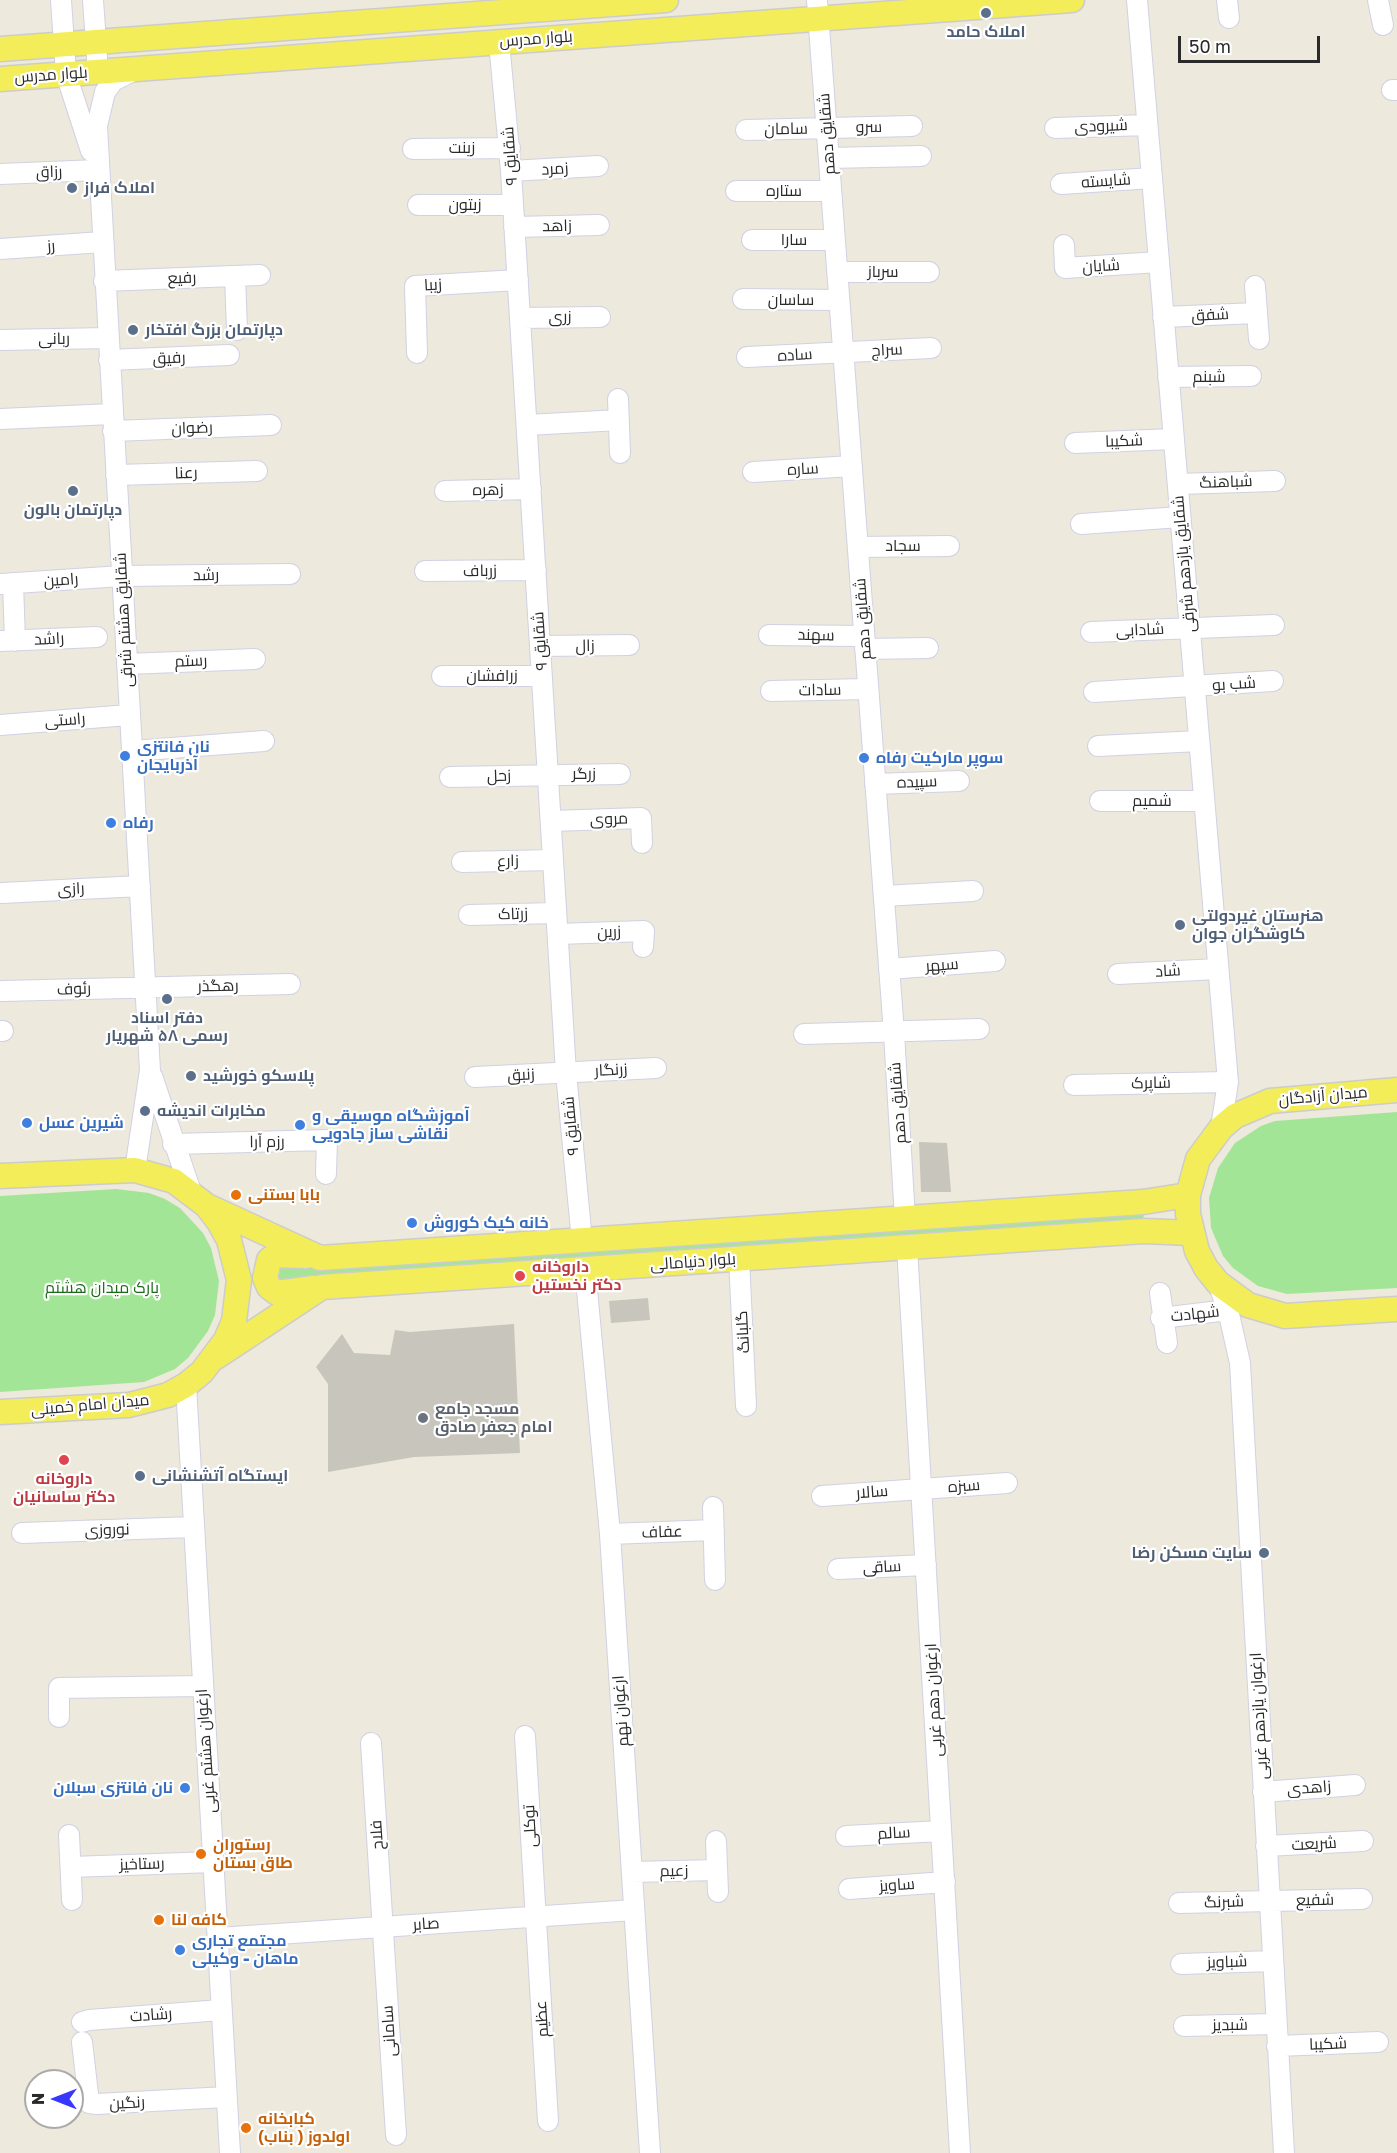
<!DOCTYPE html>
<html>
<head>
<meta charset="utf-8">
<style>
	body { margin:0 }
	#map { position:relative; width:1397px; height:2153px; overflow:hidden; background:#ede9dc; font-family:"Golos Text",sans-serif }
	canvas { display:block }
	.north { position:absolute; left:24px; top:2069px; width:60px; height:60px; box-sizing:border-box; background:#fff; border:2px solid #aaa; border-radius:50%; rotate:270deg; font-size:16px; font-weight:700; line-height:24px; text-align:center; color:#2a2a2a }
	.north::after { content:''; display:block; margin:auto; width:21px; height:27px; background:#3737fe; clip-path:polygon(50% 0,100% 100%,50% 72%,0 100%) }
	.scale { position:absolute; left:1178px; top:36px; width:142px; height:27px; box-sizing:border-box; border:3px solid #2a2a2a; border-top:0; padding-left:8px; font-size:18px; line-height:21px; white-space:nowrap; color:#2a2a2a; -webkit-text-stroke:4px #fff; paint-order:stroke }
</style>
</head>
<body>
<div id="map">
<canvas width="1397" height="2153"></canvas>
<div class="north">N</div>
<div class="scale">50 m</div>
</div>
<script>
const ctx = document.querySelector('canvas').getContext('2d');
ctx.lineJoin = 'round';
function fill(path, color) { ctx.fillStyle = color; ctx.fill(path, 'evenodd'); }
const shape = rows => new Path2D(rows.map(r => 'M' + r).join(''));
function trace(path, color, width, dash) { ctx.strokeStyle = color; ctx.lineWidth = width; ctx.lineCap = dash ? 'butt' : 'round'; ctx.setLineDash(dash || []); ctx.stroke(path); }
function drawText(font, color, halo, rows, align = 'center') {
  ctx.font = font + ' "Golos Text",Cairo,sans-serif'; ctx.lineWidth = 4.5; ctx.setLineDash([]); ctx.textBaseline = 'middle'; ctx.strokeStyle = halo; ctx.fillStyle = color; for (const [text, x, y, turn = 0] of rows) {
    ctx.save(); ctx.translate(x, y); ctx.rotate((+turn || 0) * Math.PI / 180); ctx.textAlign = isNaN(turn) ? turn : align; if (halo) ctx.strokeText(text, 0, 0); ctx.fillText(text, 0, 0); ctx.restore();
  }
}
const green = shape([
	[1397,1112,1397,1288,1287,1294,1258,1286,1233,1268,1223,1256,1211,1228,1209,1198,1218,1168,1235,1143,1261,1126,1275,1121],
	[116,1189,149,1193,165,1199,180,1208,203,1233,211,1248,219,1281,215,1315,208,1331,188,1358,175,1369,144,1382,0,1392,0,1196],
	[1143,1212,1144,1221,286,1284,277,1280,277,1267,285,1263,321,1268]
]);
const building = shape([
	[919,1142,947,1143,951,1192,921,1192],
	[648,1298,650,1320,611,1323,609,1301],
	[514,1324,520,1453,414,1457,328,1472,328,1384,316,1367,342,1334,354,1353,390,1355,395,1330,410,1332]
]);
const minor = shape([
	[61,0,66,74,91,151],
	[93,0,98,72],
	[817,0,894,1033,905,1219],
	[1137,0,1228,1082,1221,1128],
	[1227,0,1229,18],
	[1378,0,1383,25],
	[499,42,511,171,566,1073,582,1241],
	[1392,90,1397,90],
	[1055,128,1147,125],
	[746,130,912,126],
	[413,149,510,148],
	[829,158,921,156],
	[511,171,598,166],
	[0,174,98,170],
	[1061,184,1152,178],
	[736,191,831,191],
	[418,205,513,205],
	[514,227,599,225],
	[752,240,835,240],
	[1064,245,1065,268,1159,262],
	[0,249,102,242],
	[837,272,929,272],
	[235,276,237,330],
	[104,281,260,275],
	[1255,286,1259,339],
	[743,299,839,300],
	[1163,317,1257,313],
	[520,318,600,317],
	[0,340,108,338],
	[417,353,415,286,518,280],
	[747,357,931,348],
	[109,360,229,355],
	[1168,377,1251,376],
	[618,399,620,453],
	[0,419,112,414],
	[527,425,619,420],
	[113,431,271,425],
	[1075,443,1174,439],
	[753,472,852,466],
	[116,475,257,471],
	[1178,484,1275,481],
	[445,491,531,489],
	[1081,524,1180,517],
	[858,547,949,546],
	[425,571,536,570],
	[13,583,15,641],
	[0,584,122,576,290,574],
	[1091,632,1274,625],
	[769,635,864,636],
	[0,641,97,637],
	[541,646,629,645],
	[865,649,928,648],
	[127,664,255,659],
	[442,676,542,676],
	[771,691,868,689],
	[1094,692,1273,681],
	[0,725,129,715],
	[1098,746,1199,741],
	[132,751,264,741],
	[450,777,620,774],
	[875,784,959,781],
	[1100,801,1204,801],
	[551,821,641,818,642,843],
	[462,862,553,860],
	[2,893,140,886],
	[884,896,973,891],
	[469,915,556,913],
	[558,934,644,931,643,947],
	[889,969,995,961],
	[1118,974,1218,969],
	[2,991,290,984],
	[0,1031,3,1031],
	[804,1034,979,1029],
	[152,1076,191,1192],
	[475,1077,656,1068],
	[1074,1085,1228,1082],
	[173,1144,327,1140,326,1174],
	[135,1170,150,1070,97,126,105,92,113,81,135,70],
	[907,1247,960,2153],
	[739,1258,746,1406],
	[585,1269,610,1534,650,2153],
	[1218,1283,1228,1310,1240,1363,1284,2153],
	[1160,1293,1167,1343],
	[1161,1318,1228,1310],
	[186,1385,230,2153],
	[822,1496,1007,1483],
	[713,1507,715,1580],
	[22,1533,193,1527],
	[610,1534,714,1530],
	[838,1569,926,1565],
	[59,1717,59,1688,202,1686],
	[525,1736,548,2121],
	[371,1743,396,2135],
	[1263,1792,1355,1785],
	[69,1835,72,1900],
	[846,1836,941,1831],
	[716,1841,718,1892],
	[1266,1846,1363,1841],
	[71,1867,213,1862],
	[632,1872,717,1870],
	[849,1889,945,1882],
	[1179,1903,1362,1899],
	[218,1938,634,1910],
	[1181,1964,1272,1961],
	[82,2022,89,2020,221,2010],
	[1184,2026,1276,2024],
	[82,2042,89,2103,97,2104,226,2097],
	[1277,2046,1378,2042]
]);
const major = shape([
	[0,49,666,0],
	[0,79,1072,0],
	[1397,1090,1270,1101,1235,1116,1221,1128,1198,1159,1188,1195,1188,1214,1197,1251,1206,1268,1218,1283,1248,1305,1285,1316,1397,1309],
	[0,1176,135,1170,174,1181,207,1206,219,1222,229,1240,239,1280,234,1321,226,1340,202,1372,186,1385,168,1395,129,1405,0,1412],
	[207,1206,320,1258,1143,1202,1188,1195],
	[306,1256,276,1255,269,1260,265,1278,269,1287,277,1293,314,1288],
	[216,1357,322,1287,1144,1231,1191,1233]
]);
const markers = [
	[986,13,6,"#5c6f8a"],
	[72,188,6,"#5c6f8a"],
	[133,330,6,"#5c6f8a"],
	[73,491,6,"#5c6f8a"],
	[125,756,6,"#3f7fe0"],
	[864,758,6,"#3f7fe0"],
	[111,823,6,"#3f7fe0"],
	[1180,925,6,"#5c6f8a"],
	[167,999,6,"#5c6f8a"],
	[191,1076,6,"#5c6f8a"],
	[145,1111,6,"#5c6f8a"],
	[27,1123,6,"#3f7fe0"],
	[300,1125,6,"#3f7fe0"],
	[236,1195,6,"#e8710a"],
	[412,1223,6,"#3f7fe0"],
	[520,1276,6,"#e0444e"],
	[423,1418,6,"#6b7280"],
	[64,1460,6,"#e0444e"],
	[140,1476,6,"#5c6f8a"],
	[1264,1553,6,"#5c6f8a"],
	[185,1788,6,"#3f7fe0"],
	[201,1854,6,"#e8710a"],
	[159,1920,6,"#e8710a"],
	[180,1950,6,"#3f7fe0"],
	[246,2128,6,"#e8710a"]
];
const serviceNames = [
	["املاک حامد",986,32,"center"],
	["املاک فراز",84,188],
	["دپارتمان بزرگ افتخار",145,330],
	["دپارتمان بالون",73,510,"center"],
	["هنرستان غیردولتی",1192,916],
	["کاوشگران جوان",1192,934],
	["دفتر اسناد",167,1018,"center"],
	["رسمی ۵۸ شهریار",167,1036,"center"],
	["پلاسکو خورشید",203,1076],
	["مخابرات اندیشه",157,1111],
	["ایستگاه آتشنشانی",152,1476],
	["سایت مسکن رضا",1252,1553,"right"]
];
const streetNames = [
	["بلوار مدرس",536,39,-4],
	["بلوار مدرس",51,75,-4],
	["شیرودی",1101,126,-2],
	["سرو",869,127,-1],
	["سامان",786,129,-1],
	["شقایق دهم",827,134,-94],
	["زینت",462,148],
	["شقایق ۹",510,156,-94],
	["زمرد",555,169,-3],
	["رزاق",49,172,-2],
	["شایسته",1106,181,-4],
	["ستاره",784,191],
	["زیتون",465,205],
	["زاهد",557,226,-1],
	["سارا",794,240],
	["رز",51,246,-4],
	["شایان",1101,266,-4],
	["سرباز",883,272],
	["رفیع",182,278,-2],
	["زیبا",433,285,-3],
	["ساسان",791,300],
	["شفق",1210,315,-3],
	["زری",560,317],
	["ربانی",54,339,-1],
	["سراج",887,350,-3],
	["ساده",795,355,-3],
	["رفیق",169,358,-2],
	["شبنم",1209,377],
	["رضوان",192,428,-2],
	["شکیبا",1124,441,-2],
	["ساره",803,469,-3],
	["رعنا",186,473,-2],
	["شباهنگ",1226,482,-2],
	["زهره",488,490,-1],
	["سجاد",903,546],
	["شقایق یازدهم شرقی",1184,564,-95],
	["زرباف",480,571,-1],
	["رشد",206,575,-1],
	["رامین",61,580,-4],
	["شقایق دهم",863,619,-94],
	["شقایق هشتم شرقی",124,620,-93],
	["شادابی",1140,630,-3],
	["سهند",816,635,1],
	["راشد",49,639,-3],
	["شقایق ۹",540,641,-94],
	["زال",585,646,-1],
	["رستم",191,661,-2],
	["زرافشان",492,676],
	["شب بو",1234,684,-4],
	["سادات",820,690,-1],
	["راستی",65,720,-4],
	["زرگر",584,774],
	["زحل",499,776,-2],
	["سپیده",917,782,-2],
	["شمیم",1152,801],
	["مروی",609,819,-2],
	["زارع",508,861,-1],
	["رازی",71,889,-3],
	["زرتاک",513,914,-2],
	["زرین",609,932,-2],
	["سپهر",942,965,-4],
	["شاد",1168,971,-3],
	["رهگذر",218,986,-1],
	["رئوف",74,989,-2],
	["زرنگار",611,1070,-3],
	["زنبق",521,1075,-3],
	["شاپرک",1151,1083,-1],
	["میدان آزادگان",1323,1096,-5],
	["شقایق دهم",898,1103,-94],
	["شقایق ۹",571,1126,-95],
	["رزم آرا",267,1142,-1],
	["بلوار دنیامالی",693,1262,-4],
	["شهادت",1195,1314,-6],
	["گلبانگ",743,1332,-93],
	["میدان امام خمینی",90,1405,-5],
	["سبزه",964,1486,-4],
	["سالار",872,1492,-4],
	["نوروزی",107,1530,-2],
	["عفاف",662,1532,-2],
	["ساقی",882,1567,-3],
	["ارغوان دهم غربی",934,1700,-93],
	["ارغوان نهم",621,1711,-94],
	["ارغوان یازدهم غربی",1259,1716,-93],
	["ارغوان هشتم غربی",206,1751,-94],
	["زاهدی",1309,1788,-4],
	["توکلی",530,1826,-93],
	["سالم",894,1833,-3],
	["فلاح",377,1835,-94],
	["شریعت",1314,1844,-3],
	["رستاخیز",142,1864,-2],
	["زعیم",674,1871,-1],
	["ساویز",897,1885,-4],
	["شفیع",1315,1900,-1],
	["شبرنگ",1224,1902,-2],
	["صابر",426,1924,-4],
	["شباویز",1227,1962,-2],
	["رشادت",151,2015,-4],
	["عظیم",542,2019,-94],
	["شبدیز",1230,2025,-1],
	["سامانی",389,2031,-94],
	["شکیبا",1328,2044,-2],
	["رنگین",127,2103,-3]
];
const shopNames = [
	["نان فانتزی",137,747],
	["آذربایجان",137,765],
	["سوپر مارکیت رفاه",876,758],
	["رفاه",123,823],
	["آموزشگاه موسیقی و",312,1116],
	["نقاشی ساز جادویی",312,1134],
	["شیرین عسل",39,1123],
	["خانه کیک کوروش",424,1223],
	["نان فانتزی سبلان",173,1788,"right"],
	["مجتمع تجاری",192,1941],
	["ماهان - وکیلی",192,1959]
];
const foodNames = [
	["بابا بستنی",248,1195],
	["رستوران",213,1845],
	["طاق بستان",213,1863],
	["کافه لنا",171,1920],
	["کبابخانه",258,2119],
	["اولدوز ( بناب)",258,2137]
];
const healthNames = [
	["داروخانه",532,1267],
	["دکتر نخستین",532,1285],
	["داروخانه",64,1479,"center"],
	["دکتر ساسانیان",64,1497,"center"]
];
const parkNames = [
	["پارک میدان هشتم",102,1288]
];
const worshipNames = [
	["مسجد جامع",435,1409],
	["امام جعفر صادق",435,1427]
];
fill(green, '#a3e597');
fill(building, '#c8c5bc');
trace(minor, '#d1d1e4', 22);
trace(major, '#ccc', 27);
trace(minor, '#fff', 20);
trace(major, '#f4ed5a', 24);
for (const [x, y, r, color] of markers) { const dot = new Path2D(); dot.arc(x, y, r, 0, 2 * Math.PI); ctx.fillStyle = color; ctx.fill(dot); trace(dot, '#fff', 2); }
drawText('bold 16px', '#4e5e75', '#fff', serviceNames, 'left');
drawText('16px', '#2a2a2a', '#fff', streetNames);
drawText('bold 16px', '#366cbe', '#fff', shopNames, 'left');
drawText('bold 16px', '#c56008', '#fff', foodNames, 'left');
drawText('bold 16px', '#be3a42', '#fff', healthNames, 'left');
drawText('16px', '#1a6a18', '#fff', parkNames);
drawText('bold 16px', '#5b616d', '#fff', worshipNames, 'left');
</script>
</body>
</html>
